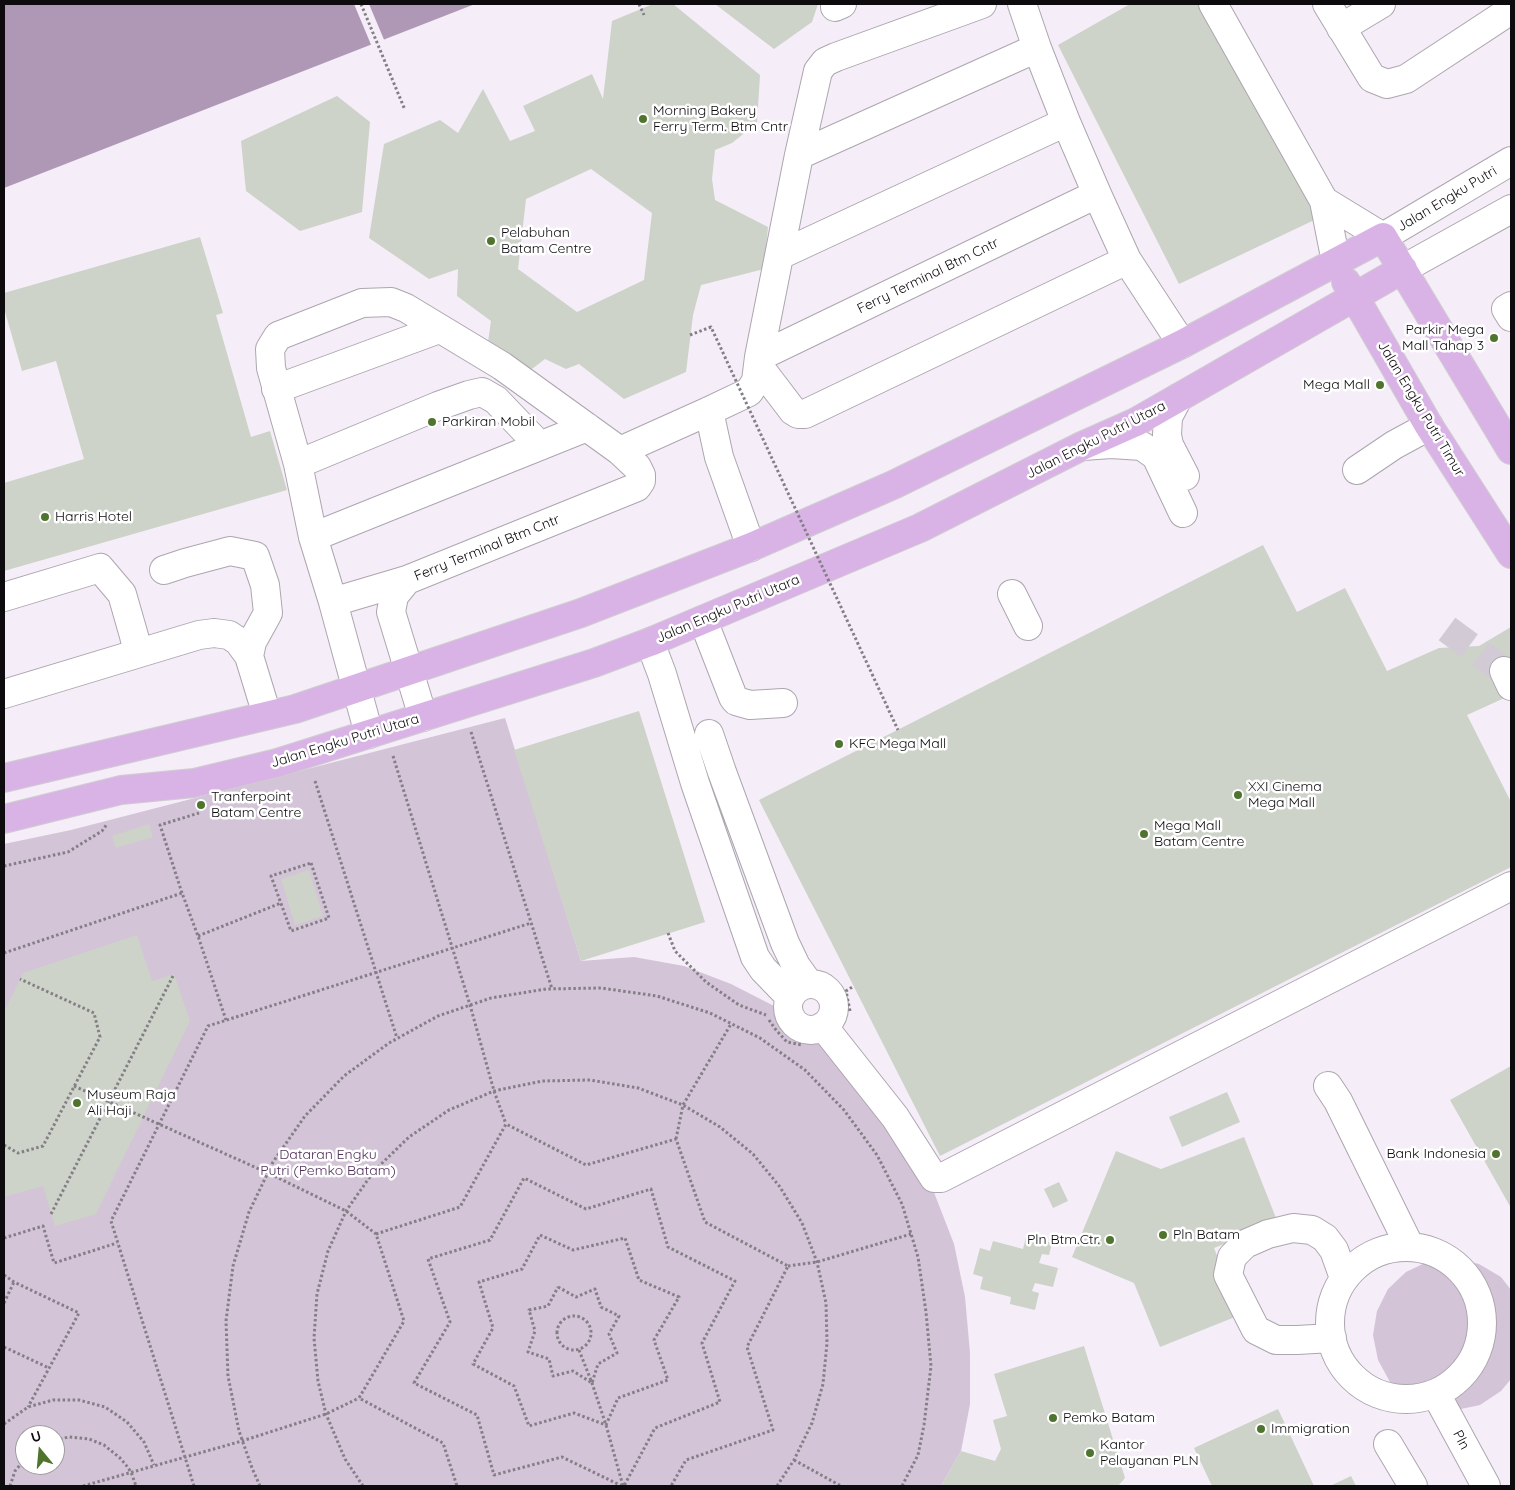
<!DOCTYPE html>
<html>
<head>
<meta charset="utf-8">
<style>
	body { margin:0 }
	#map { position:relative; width:1515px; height:1490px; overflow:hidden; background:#f5edf8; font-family:Quicksand,sans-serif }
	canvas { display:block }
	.frame { position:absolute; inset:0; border:5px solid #0e0b0f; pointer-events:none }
	.north { position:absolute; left:15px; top:1425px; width:50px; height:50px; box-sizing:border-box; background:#fff; border:1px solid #9f9d9f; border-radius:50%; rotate:343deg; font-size:14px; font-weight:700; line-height:20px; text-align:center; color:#0e0b0f }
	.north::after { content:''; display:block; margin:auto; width:18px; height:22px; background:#4f742d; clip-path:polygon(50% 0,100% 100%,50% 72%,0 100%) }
</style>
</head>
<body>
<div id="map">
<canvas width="1515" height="1490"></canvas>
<div class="frame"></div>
<div class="north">U</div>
</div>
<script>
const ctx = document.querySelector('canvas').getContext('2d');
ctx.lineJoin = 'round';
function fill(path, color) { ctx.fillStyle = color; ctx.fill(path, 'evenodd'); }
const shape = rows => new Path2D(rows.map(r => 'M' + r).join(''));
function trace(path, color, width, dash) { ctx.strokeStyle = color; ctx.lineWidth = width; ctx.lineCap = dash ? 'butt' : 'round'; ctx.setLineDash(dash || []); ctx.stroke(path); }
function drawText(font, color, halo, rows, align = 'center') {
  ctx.font = font + ' Quicksand,sans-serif'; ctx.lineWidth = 5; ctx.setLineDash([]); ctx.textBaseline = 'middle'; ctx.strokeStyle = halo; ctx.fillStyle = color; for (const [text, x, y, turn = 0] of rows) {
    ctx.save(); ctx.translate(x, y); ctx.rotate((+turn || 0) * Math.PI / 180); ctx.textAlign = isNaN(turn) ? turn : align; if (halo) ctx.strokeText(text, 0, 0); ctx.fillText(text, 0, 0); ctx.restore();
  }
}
const green = shape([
	[505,718,581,961,634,957,684,966,731,984,776,1007,818,1037,923,1164,954,1244,965,1297,970,1353,970,1404,961,1451,941,1486,4,1486,4,844,71,830],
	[25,1435,55,1435,55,1465,25,1465],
	[1454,1258,1479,1264,1501,1277,1511,1290,1511,1379,1501,1391,1480,1405,1456,1410,1430,1408,1408,1399,1390,1382,1378,1360,1373,1335,1377,1311,1388,1289,1406,1272,1429,1261]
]);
const water = shape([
	[4,4,475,4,4,188]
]);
const pier = shape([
	[354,4,369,4,385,42,372,47]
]);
const building = shape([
	[653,4,673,4,760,75,757,123,732,143,715,150,712,179,715,200,768,227,764,269,701,285,693,315,686,372,624,399,579,364,566,369,545,359,524,375,487,349,491,321,457,296,458,269,429,279,369,238,384,144,440,120,458,133,483,89,510,141,535,131,523,106,592,74,603,99,612,21],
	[591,169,652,213,644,280,577,312,518,269,526,199],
	[715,4,818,4,812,22,774,49],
	[1130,4,1209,4,1325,215,1179,284,1058,45],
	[337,96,370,122,362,212,300,231,246,191,241,141],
	[200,237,223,313,216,315,251,437,270,431,287,490,4,571,4,483,84,459,56,361,22,371,4,308,4,293],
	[1263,545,1297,612,1345,588,1387,671,1439,648,1479,646,1511,627,1511,695,1467,715,1511,802,1511,867,940,1156,759,800],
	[639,711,705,922,581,961,514,750],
	[149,824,153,837,116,848,112,836],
	[309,870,323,916,295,925,281,879],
	[137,935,152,981,174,974,190,1021,96,1214,55,1226,43,1186,4,1197,4,1012,23,973],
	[1511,1066,1511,1208,1450,1100],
	[1227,1092,1240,1122,1182,1147,1169,1117],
	[1244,1137,1278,1223,1214,1248,1240,1315,1160,1347,1134,1283,1072,1257,1116,1151,1161,1169],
	[1059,1182,1068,1201,1053,1208,1044,1189],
	[1026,1237,1052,1243,1049,1255,1042,1254,1039,1263,1058,1268,1053,1287,1035,1283,1032,1291,1039,1293,1035,1310,1010,1304,1011,1297,980,1289,983,1277,973,1274,980,1248,990,1251,993,1241,1023,1249],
	[1084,1346,1125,1478,1118,1486,941,1486,961,1451,995,1461,1001,1449,993,1420,1007,1416,994,1374],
	[1278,1409,1314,1486,1212,1486,1194,1448],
	[1351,1476,1356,1486,1330,1486]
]);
const minorTunnel = shape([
	[1447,629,1504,671]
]);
const path = shape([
	[361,4,405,110],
	[639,4,644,15],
	[471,732,552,989],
	[393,756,470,1005,494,1091,506,1124],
	[315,781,397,1038],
	[311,863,329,918,291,931,271,876,311,863],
	[4,866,68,852,102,831,107,824],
	[182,893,160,825,199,813],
	[668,933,675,951,706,982,739,1005,766,1015],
	[198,936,281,903],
	[4,953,182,893,198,936,226,1020],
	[850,1011,846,991,854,986],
	[769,1020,776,1030,787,1042,802,1045],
	[74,1086,268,1173,346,1211,376,1234,404,1321,359,1398,443,1443,457,1486],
	[676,1139,683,1105,731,1024],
	[4,1145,18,1153,43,1146,100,1037,94,1013,20,979],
	[51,1214,174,974],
	[376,1234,460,1207,506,1124,586,1165,676,1139,705,1222,788,1266,747,1347,773,1430,686,1460,671,1486],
	[540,1235,573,1250,625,1238,639,1280,679,1297,654,1340,668,1380,618,1398,606,1425,574,1413,529,1426,514,1386,473,1364,493,1328,479,1282,522,1269,540,1235],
	[4,1238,43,1226,54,1263,117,1243],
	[788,1266,817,1262,911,1234],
	[4,1275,14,1282,79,1313,28,1407],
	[558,1287,576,1297,595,1289,601,1307,619,1316,609,1334,617,1353,598,1364,592,1383,573,1371,553,1376,549,1359,528,1352,535,1331,529,1310,548,1306,558,1287],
	[4,1303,14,1282],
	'557 1333a17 17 0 1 1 34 0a17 17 0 1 1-34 0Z',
	[4,1347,49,1368],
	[579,1350,592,1383,606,1425,623,1486],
	[4,1424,28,1407,53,1400,79,1400,105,1407,127,1422,144,1442,154,1465],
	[55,1440,69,1437,89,1439,104,1445,120,1458,126,1465,131,1472,136,1486],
	[794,1460,841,1486],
	[10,1486,15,1471,25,1459],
	[83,1486,242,1441,326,1414,359,1398],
	[194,1486,111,1221,208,1026,531,923],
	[260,1486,252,1468,239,1431,228,1376,226,1321,233,1266,249,1212,273,1162,305,1116,344,1076,389,1043,438,1016,491,998,546,989,601,988,657,996,710,1013,760,1038,805,1070,844,1110,877,1155,902,1204,918,1257,926,1312,931,1366,924,1425,918,1455,902,1486],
	[363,1486,345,1459,326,1414,318,1381,314,1338,317,1294,328,1251,346,1211,374,1171,409,1137,449,1110,494,1091,542,1081,590,1080,638,1088,683,1105,720,1127,753,1154,780,1187,802,1223,817,1262,826,1303,827,1343,823,1384,812,1423,794,1460,777,1486],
	[622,1486,562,1457,494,1475,477,1415,414,1383,450,1322,428,1259,490,1240,524,1178,586,1209,651,1189,668,1247,735,1281,702,1343,720,1402,655,1428,624,1486]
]);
const minor = shape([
	[835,4,835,7,842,4],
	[1022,4,1037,48,1066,122,1097,194,1127,260,1182,344],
	[1213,4,1324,201,1336,262],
	[1327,4,1372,78,1387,84,1406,79,1511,10],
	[1341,28,1381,4],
	[799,155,1037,48],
	[1324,201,1383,237,1511,161],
	[780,255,1066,122],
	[1403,269,1511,209],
	[1511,306,1506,309,1511,317],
	[759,357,1097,194],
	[758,365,793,411,798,414,805,414,1127,260],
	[276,389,439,329],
	[1178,398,1168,417,1167,435,1169,445,1185,476],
	[709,411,719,457,751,547],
	[1083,446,1111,444,1142,446,1156,456,1183,513],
	[298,464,438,406,469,395,482,392,496,400,540,446],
	[1357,470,1394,445,1429,426],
	[313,537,587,427],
	[164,570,185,563,230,551,255,556,265,585,268,613,252,642,249,656],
	[407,580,394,596,391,612,423,717],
	[1012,594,1028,626],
	[4,597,100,568,122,594,134,636,138,653],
	[333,602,407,580,637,487,641,481,641,475,637,467,620,451],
	[703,620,733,697,736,701,750,705,783,703],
	[650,642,662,674,695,783,755,957,763,969,790,997],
	[1504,671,1511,686],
	[4,694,199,635,214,633,229,635,238,641,249,656,267,715],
	[369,734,333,602,313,537,298,464,271,368,270,349,278,336,362,303,391,302,406,308,502,366,620,451,709,411,749,392,756,381,759,357,799,155,818,71,825,62,836,57,982,4],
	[709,734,722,772,785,943,796,966,809,984],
	'788 1007a23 23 0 1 1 46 0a23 23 0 1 1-46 0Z',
	[823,1026,895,1117,934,1178,941,1178,1511,886],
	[1328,1086,1338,1101,1410,1247],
	'1330 1323a76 76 0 1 1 152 0a76 76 0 1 1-152 0Z',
	[1332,1338,1297,1340,1276,1340,1256,1330,1228,1275,1232,1257,1245,1244,1268,1234,1293,1228,1312,1230,1325,1238,1334,1250,1344,1278],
	[1436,1394,1486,1486],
	[1388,1444,1413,1486]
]);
const major = shape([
	[1346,282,1429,426,1511,554],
	[4,778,295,709,581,613,751,547,893,485,1182,344,1383,237,1511,450],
	[4,819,121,790,194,783,277,763,594,663,650,642,920,528,1082,446,1136,422,1403,269]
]);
const pathBridge = shape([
	[690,335,711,327,898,730]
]);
const markers = [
	[643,119,5,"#4f742d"],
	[491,241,5,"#4f742d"],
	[1494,338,5,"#4f742d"],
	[1380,385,5,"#4f742d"],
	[432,422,5,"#4f742d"],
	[45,517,5,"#4f742d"],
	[839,744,5,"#4f742d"],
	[1238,795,5,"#4f742d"],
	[201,805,5,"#4f742d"],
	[1144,834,5,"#4f742d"],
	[77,1103,5,"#4f742d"],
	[1496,1154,5,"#4f742d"],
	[1163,1235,5,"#4f742d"],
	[1110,1240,5,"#4f742d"],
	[1053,1418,5,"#4f742d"],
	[1261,1429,5,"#4f742d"],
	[1090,1453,5,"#4f742d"]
];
const poiNames = [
	["Morning Bakery",653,111],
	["Ferry Term. Btm Cntr",653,127],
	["Pelabuhan",501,233],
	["Batam Centre",501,249],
	["Parkir Mega",1484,330,"right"],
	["Mall Tahap 3",1484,346,"right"],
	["Mega Mall",1370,385,"right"],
	["Parkiran Mobil",442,422],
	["Harris Hotel",55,517],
	["KFC Mega Mall",849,744],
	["XXI Cinema",1248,787],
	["Mega Mall",1248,803],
	["Tranferpoint",211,797],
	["Batam Centre",211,813],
	["Mega Mall",1154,826],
	["Batam Centre",1154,842],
	["Museum Raja",87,1095],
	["Ali Haji",87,1111],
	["Bank Indonesia",1486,1154,"right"],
	["Pln Batam",1173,1235],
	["Pln Btm.Ctr.",1100,1240,"right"],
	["Pemko Batam",1063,1418],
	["Immigration",1271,1429],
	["Kantor",1100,1445],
	["Pelayanan PLN",1100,1461]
];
const streetNames = [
	["Jalan Engku Putri",1447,199,-31],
	["Ferry Terminal Btm Cntr",928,276,-26],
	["Jalan Engku Putri Timur",1421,409,59],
	["Jalan Engku Putri Utara",1096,440,-27],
	["Ferry Terminal Btm Cntr",487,548,-22],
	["Jalan Engku Putri Utara",728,609,-23],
	["Jalan Engku Putri Utara",345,741,-17],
	["Pln",1461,1440,62]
];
const parkNames = [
	["Dataran Engku",328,1155],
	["Putri (Pemko Batam)",328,1171]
];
fill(green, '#d3c4d7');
fill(water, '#af98b5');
fill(pier, '#f5edf8');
fill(building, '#cdd3c8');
trace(minorTunnel, '#d2cbd5', 28, [28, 14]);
trace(minor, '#ada5af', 30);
trace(major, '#cfcecf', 30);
trace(path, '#847f86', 3, [2.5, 2.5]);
trace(minor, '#fff', 28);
trace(major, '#dab3e6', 28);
trace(pathBridge, '#847f86', 3, [2.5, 2.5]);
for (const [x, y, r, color] of markers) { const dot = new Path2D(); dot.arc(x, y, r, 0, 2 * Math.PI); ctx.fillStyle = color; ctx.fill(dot); trace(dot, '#fff', 2); }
drawText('14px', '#0e0b0f', '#fff', poiNames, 'left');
drawText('14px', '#0e0b0f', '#fff', streetNames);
drawText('14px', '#50305a', '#fff', parkNames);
</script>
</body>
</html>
